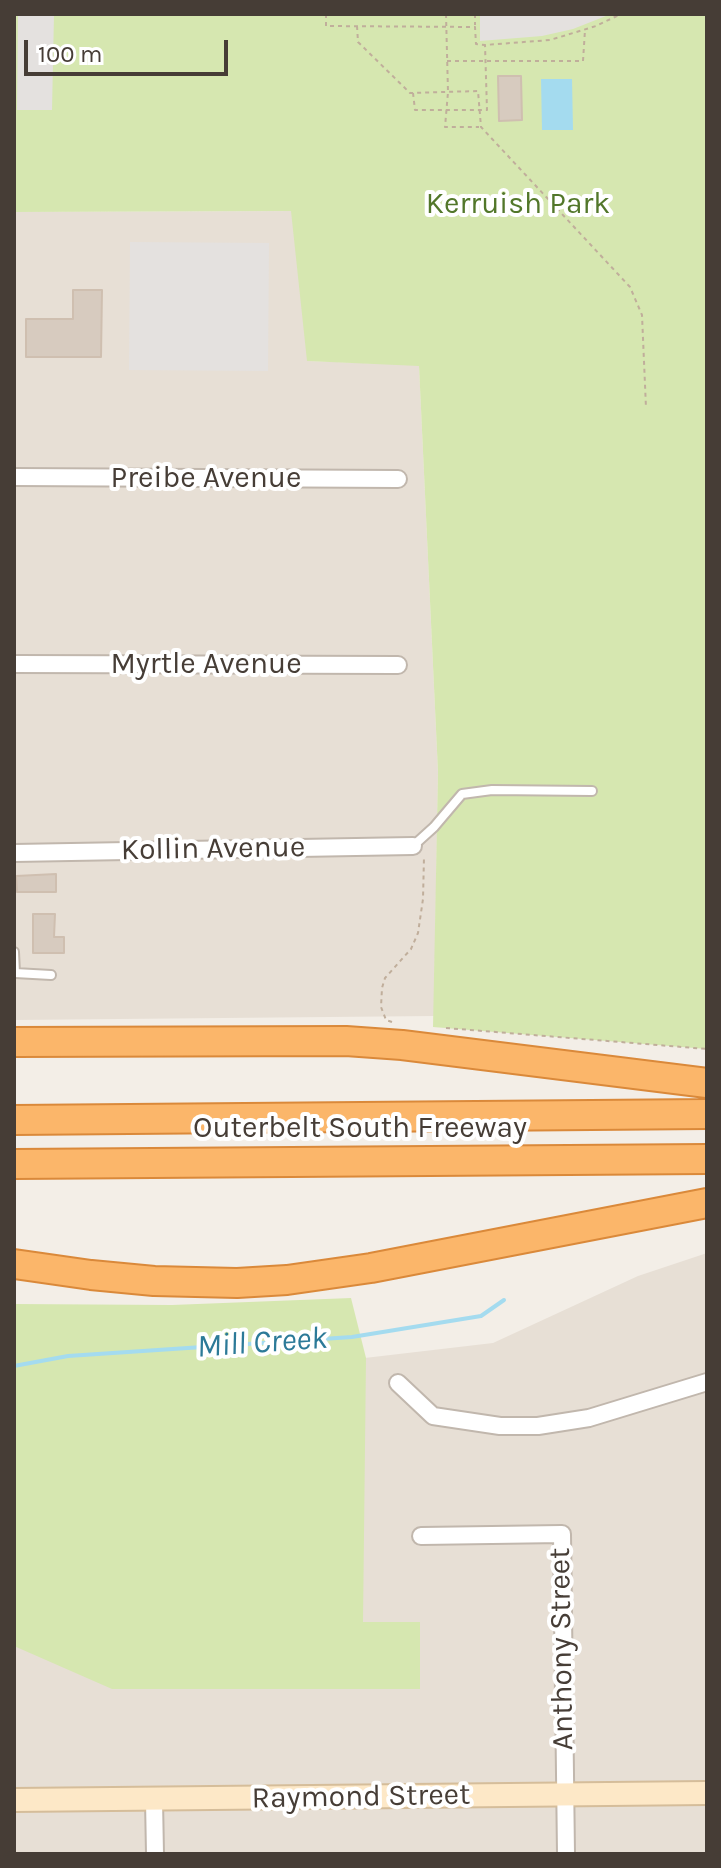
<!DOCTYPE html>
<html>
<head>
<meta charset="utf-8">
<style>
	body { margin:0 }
	#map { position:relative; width:721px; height:1868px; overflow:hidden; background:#f3eee7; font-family:Karla,sans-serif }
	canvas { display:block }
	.frame { position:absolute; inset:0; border:16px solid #463d36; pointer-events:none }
	.scale { position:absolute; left:24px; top:40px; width:204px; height:36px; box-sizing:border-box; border:4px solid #463d36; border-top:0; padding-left:10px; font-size:24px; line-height:28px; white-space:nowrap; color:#463d36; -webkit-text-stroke:6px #fff; paint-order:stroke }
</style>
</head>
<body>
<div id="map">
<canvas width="721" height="1868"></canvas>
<div class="frame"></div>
<div class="scale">100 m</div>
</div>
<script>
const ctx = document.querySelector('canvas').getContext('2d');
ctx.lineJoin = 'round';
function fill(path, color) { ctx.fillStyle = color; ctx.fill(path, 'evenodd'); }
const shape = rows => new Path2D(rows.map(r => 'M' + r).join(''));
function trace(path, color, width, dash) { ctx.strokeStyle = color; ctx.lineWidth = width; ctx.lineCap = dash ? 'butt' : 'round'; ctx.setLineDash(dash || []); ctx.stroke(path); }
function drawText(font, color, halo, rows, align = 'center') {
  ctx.font = font + ' Karla,sans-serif'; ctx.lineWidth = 8; ctx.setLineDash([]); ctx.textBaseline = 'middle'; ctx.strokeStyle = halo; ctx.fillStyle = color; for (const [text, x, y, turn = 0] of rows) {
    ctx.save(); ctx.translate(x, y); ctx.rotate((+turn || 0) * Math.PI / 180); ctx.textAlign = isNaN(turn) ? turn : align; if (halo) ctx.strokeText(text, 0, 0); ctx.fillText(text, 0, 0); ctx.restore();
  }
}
const residential = shape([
	[292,211,308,361,419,365,438,772,434,1016,14,1020,14,212],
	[707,1253,707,1854,14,1854,14,1399,493,1343,638,1276]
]);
const green = shape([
	[14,14,707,14,707,1049,433,1027,438,772,419,366,307,361,291,211,14,212],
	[351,1298,366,1358,363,1622,420,1622,420,1689,112,1689,14,1646,14,1304,172,1305]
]);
const parking = shape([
	[18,14,54,14,52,110,17,110],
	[480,14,611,14,573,29,542,36,480,41],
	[130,242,269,243,268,371,129,370]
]);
const water = shape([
	[541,79,572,79,573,130,542,130]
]);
const stream = shape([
	[14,1366,68,1356,352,1337,481,1316,504,1300]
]);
const building = shape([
	[498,76,521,76,522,120,499,121,498,76],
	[73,290,102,290,101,357,26,357,26,319,73,319,73,290],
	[56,874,56,892,17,892,16,876,56,874],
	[33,914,55,914,54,937,64,937,64,953,33,953,33,914]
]);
const path = shape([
	[326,14,326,26,475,27,476,44,485,45,550,40,596,26,621,14],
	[446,14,448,92,445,127,479,127],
	[475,14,475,25],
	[357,26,358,42,410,93,478,91,481,127,630,287,642,315,646,408],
	[447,61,583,61,585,30],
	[413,93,415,110,487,110,485,45],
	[392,1022,386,1020,381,1007,382,988,385,978,411,949,418,933,423,899,424,857],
	[446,1028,707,1049]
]);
const lane = shape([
	[413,846,434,827,462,794,492,790,592,791],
	[14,952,15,973,51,975]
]);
const street = shape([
	[14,477,398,479],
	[14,664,398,665],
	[14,853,413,846],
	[398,1383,433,1416,500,1426,538,1426,589,1418,707,1382],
	[421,1536,562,1534,566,1854],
	[154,1800,155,1854]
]);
const secondary = shape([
	[14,1800,707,1793]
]);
const highway = shape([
	[14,1042,346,1041,402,1045,707,1083],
	[14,1120,707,1114],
	[14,1164,707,1159],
	[14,1264,91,1275,154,1281,237,1283,287,1280,371,1268,707,1203]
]);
const parkNames = [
	["Kerruish Park",518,204]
];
const streetNames = [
	["Preibe Avenue",206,478],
	["Myrtle Avenue",206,664],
	["Kollin Avenue",213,849,-1],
	["Outerbelt South Freeway",360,1128],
	["Anthony Street",562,1649,-91],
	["Raymond Street",361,1797,-1]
];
const waterNames = [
	["Mill Creek",262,1343,-4]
];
fill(residential, '#e7dfd5');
fill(green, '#d6e7b0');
fill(parking, '#e4e1df');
fill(water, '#a4dbef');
trace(stream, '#a4dbef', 4);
fill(building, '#d7cbbf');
trace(building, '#cfbfb0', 2);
trace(lane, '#c1b7ad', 12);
trace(street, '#c1b7ad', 20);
trace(secondary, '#d5bd9a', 26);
trace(highway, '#da893a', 32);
trace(path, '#c0ae9b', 2, [4, 4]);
trace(lane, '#fff', 8);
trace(street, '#fff', 16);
trace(secondary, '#fde8c7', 22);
trace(highway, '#fbb66a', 28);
drawText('30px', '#52772a', '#fff', parkNames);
drawText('30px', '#463d36', '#fff', streetNames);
drawText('italic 32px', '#2c7a98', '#fff', waterNames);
</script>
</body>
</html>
